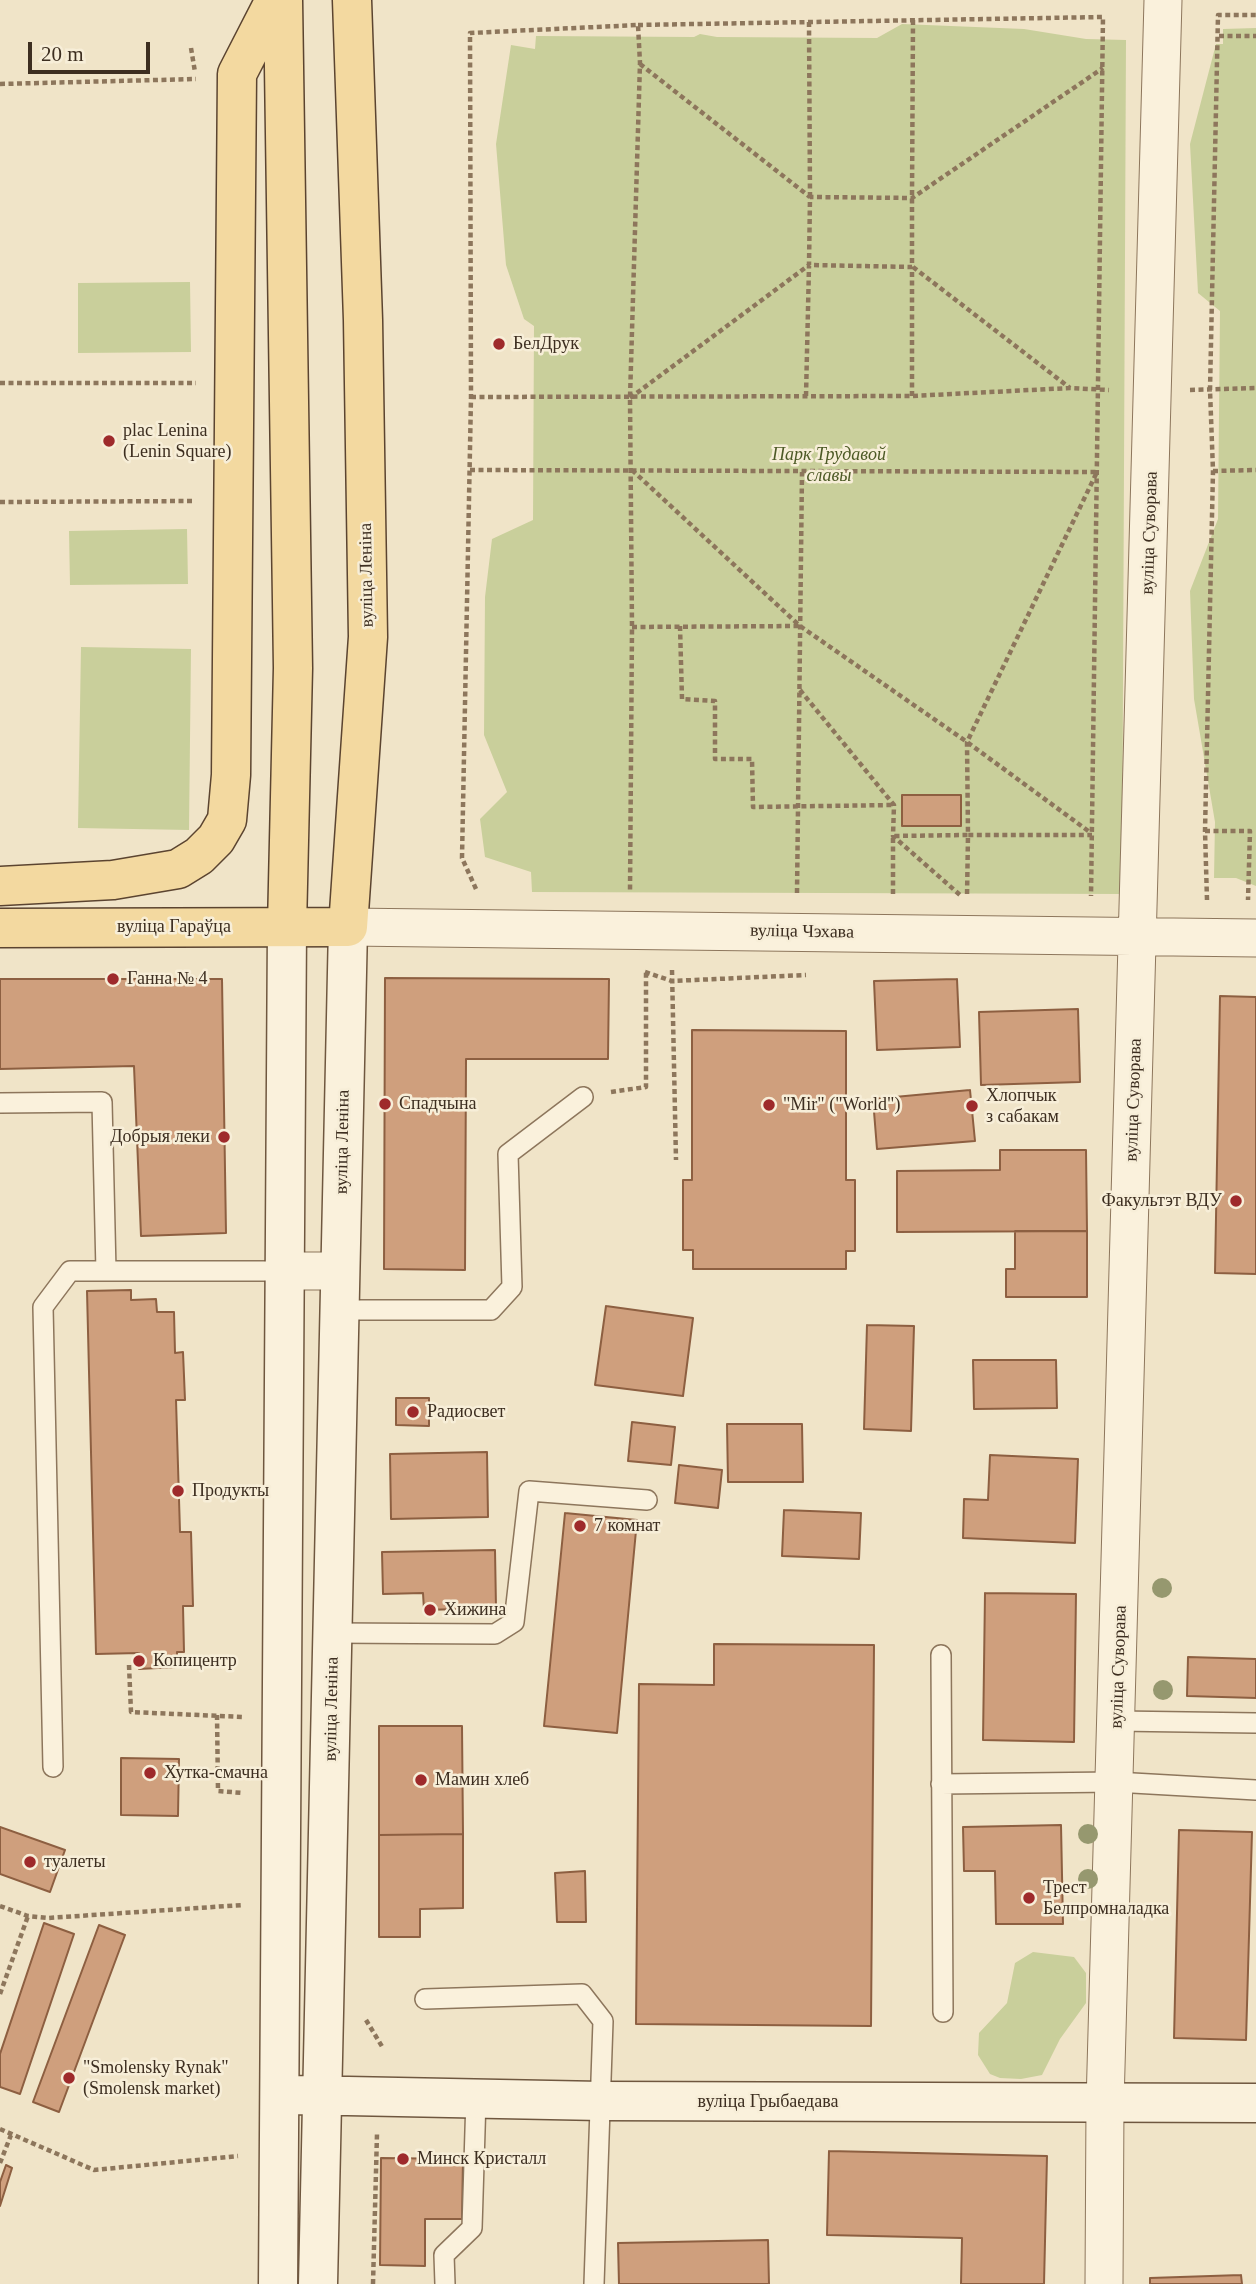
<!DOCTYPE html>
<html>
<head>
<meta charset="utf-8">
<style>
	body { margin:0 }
	#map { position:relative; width:1256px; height:2284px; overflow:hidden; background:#f0e4c8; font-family:"Times New Roman",serif }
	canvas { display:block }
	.scale { position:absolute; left:28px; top:42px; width:122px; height:32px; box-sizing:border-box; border:4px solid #3d2e20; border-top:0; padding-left:9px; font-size:21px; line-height:24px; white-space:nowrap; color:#3d2e20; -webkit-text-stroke:5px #f7eed8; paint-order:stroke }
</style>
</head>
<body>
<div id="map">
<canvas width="1256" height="2284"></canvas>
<div class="scale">20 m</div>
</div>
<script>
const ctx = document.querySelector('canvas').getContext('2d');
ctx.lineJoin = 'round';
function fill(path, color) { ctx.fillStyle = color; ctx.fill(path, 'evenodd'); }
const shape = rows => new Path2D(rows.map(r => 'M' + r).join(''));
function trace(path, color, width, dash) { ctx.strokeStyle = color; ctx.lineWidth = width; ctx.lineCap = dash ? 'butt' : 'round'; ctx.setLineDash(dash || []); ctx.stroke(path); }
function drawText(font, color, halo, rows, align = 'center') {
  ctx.font = font + ' "Times New Roman",serif'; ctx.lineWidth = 5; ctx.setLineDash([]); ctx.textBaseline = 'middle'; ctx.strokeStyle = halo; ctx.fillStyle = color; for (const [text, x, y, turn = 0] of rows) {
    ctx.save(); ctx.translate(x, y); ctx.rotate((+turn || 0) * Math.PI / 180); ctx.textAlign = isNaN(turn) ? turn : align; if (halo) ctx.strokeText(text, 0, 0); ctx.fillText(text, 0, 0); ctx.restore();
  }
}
const green = shape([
	[902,24,1024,29,1086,39,1126,40,1122,894,532,892,531,872,485,857,480,819,507,792,484,735,485,597,492,539,533,520,534,326,524,319,506,265,496,144,511,45,535,49,536,36,694,37,700,34,717,37,877,38],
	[1256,28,1256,886,1236,878,1214,878,1215,822,1194,699,1190,591,1218,519,1220,311,1198,293,1190,144,1216,44,1223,44,1223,29],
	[190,282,191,352,78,353,78,283],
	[187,529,188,584,70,585,69,531],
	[81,647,191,649,189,830,78,828],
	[1033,1952,1074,1957,1086,1973,1086,2003,1060,2039,1042,2075,1021,2079,1000,2078,990,2074,978,2055,979,2033,1007,2003,1015,1963]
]);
const building = shape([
	[902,795,961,795,961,826,902,826,902,795],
	[385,978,609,979,608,1059,466,1059,465,1270,384,1269,385,978],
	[0,979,222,979,226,1233,141,1236,134,1066,0,1069,0,979],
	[957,979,960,1047,877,1050,874,981,957,979],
	[1220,996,1256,997,1256,1274,1215,1273,1220,996],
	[1078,1009,1080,1082,981,1085,979,1012,1078,1009],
	[692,1030,846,1031,846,1180,855,1180,855,1251,846,1251,846,1269,693,1269,693,1250,683,1250,683,1180,692,1180,692,1030],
	[970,1090,975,1141,877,1149,873,1099,970,1090],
	[1000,1150,1086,1150,1087,1231,897,1232,897,1171,1000,1170,1000,1150],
	[1015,1231,1087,1231,1087,1297,1006,1297,1006,1269,1015,1269,1015,1231],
	[131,1290,131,1300,156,1299,157,1312,174,1312,175,1353,183,1352,185,1400,176,1400,180,1532,191,1532,193,1606,183,1606,184,1652,177,1652,177,1667,139,1669,139,1653,96,1654,87,1291,131,1290],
	[606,1306,693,1318,683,1396,595,1385,606,1306],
	[867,1325,914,1326,911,1431,864,1429,867,1325],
	[973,1360,1056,1360,1057,1408,974,1409,973,1360],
	[396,1398,429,1398,429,1426,396,1425,396,1398],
	[632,1422,675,1427,671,1465,628,1461,632,1422],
	[727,1424,802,1424,803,1482,728,1482,727,1424],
	[487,1452,488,1517,391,1519,390,1454,487,1452],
	[990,1455,1078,1459,1075,1543,963,1538,964,1499,988,1500,990,1455],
	[679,1465,722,1470,718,1508,675,1503,679,1465],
	[784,1510,861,1513,859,1559,782,1556,784,1510],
	[565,1513,637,1520,617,1733,544,1726,565,1513],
	[495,1550,496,1608,424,1610,423,1593,383,1594,382,1552,495,1550],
	[985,1593,1076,1594,1074,1742,983,1740,985,1593],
	[714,1644,874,1645,871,2026,636,2024,639,1684,714,1685,714,1644],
	[1188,1657,1256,1659,1256,1698,1187,1696,1188,1657],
	[379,1726,462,1726,463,1834,379,1835,379,1726],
	[121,1758,179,1759,178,1816,121,1815,121,1758],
	[1061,1825,1063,1924,996,1924,995,1871,964,1871,963,1827,1061,1825],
	[0,1827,65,1850,50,1892,0,1874,0,1827],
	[1179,1830,1252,1832,1246,2040,1174,2038,1179,1830],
	[463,1834,463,1908,420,1909,420,1937,379,1937,379,1835,463,1834],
	[585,1871,586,1922,557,1922,555,1873,585,1871],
	[44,1923,74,1934,20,2094,0,2087,0,2054,44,1923],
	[99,1925,125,1935,59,2112,33,2102,99,1925],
	[829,2151,1047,2156,1044,2284,961,2284,962,2238,827,2235,829,2151],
	[381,2158,463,2159,462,2219,425,2219,425,2266,380,2265,381,2158],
	[6,2165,12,2168,0,2206,0,2182,6,2165],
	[768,2240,769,2284,619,2284,618,2243,768,2240],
	[1241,2275,1242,2284,1150,2284,1150,2278,1241,2275]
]);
const path = shape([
	[913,20,912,198,912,267,809,265,810,197,912,198,1103,68],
	[809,22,810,196],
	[638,25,1103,17,1091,896],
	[1219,36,1256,36],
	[191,48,195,72],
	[640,64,810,197],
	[0,84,196,79],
	[913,267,1070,388],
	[0,383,196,383],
	[1190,390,1256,388],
	[806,396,809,266],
	[912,396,912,268],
	[471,397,912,396,1070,388,1109,390],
	[630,398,809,265],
	[470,470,1097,472,967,742,968,835,1092,835],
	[632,470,800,626,967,742,1091,833],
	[1213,471,1256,470],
	[0,502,194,501],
	[680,626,682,699,715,701,715,759,752,759,753,807,894,805],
	[632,627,799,626],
	[800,690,894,805,893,836,960,895],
	[1205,831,1250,831,1248,900],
	[476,889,462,858,471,397,470,33,638,25,640,63,630,398,632,627,630,892],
	[797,893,802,472],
	[893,894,893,836,968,835,967,897],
	[1207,900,1205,831,1213,471,1210,390,1218,15,1256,15],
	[672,970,676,1160],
	[645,972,672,981,806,975],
	[611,1092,646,1087,646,972],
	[129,1665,131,1712,243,1717],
	[217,1715,218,1791,243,1793],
	[0,1906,28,1916,48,1918,243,1905],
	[0,1994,28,1916],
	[366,2020,383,2048],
	[0,2129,94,2170,238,2156],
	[0,2163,11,2135],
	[373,2284,377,2134]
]);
const lane = shape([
	[0,1103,102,1102,106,1271],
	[340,1310,491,1310,512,1287,508,1154,583,1097],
	[332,1633,495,1634,514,1622,529,1491,647,1500],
	[941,1655,943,2012],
	[1117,1721,1256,1723],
	[53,1767,43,1307,70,1271,285,1271],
	[941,1784,1115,1782,1256,1790],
	[425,1999,582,1994,603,2021,594,2284],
	[445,2284,444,2255,472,2228,476,2098]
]);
const street = shape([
	[348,927,1256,938],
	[285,1271,340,1271],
	[1104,2284,1105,2104,1163,0]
]);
const secondary = shape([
	[297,2095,601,2101,1256,2103],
	[278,2284,287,927],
	[318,2284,348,927]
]);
const primary = shape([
	[283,0,293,668,287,927],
	[0,886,113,880,178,869,199,856,216,839,227,820,231,775,237,74,275,0],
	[0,928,348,927,368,637,363,320,352,0]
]);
const trees = [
	[1162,1588],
	[1163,1690],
	[1088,1834],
	[1088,1879]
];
const markers = [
	[499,344,7,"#9e2a2b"],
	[109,441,7,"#9e2a2b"],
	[113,979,7,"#9e2a2b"],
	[385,1104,7,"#9e2a2b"],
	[769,1105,7,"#9e2a2b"],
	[972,1106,7,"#9e2a2b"],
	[224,1137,7,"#9e2a2b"],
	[1236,1201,7,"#9e2a2b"],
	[413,1412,7,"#9e2a2b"],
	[178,1491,7,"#9e2a2b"],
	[580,1526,7,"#9e2a2b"],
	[430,1610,7,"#9e2a2b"],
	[139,1661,7,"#9e2a2b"],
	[150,1773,7,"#9e2a2b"],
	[421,1780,7,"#9e2a2b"],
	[30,1862,7,"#9e2a2b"],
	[1029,1898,7,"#9e2a2b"],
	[69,2078,7,"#9e2a2b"],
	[403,2159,7,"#9e2a2b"]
];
const poiNames = [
	["БелДрук",513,344],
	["plac Lenina",123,431],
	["(Lenin Square)",123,452],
	["Ганна № 4",127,979],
	["Хлопчык",986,1096],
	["з сабакам",986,1117],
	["Спадчына",399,1104],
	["\"Mir\" (\"World\")",783,1105],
	["Добрыя леки",210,1137,"right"],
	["Факультэт ВДУ",1222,1201,"right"],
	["Радиосвет",427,1412],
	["Продукты",192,1491],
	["7 комнат",594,1526],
	["Хижина",444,1610],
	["Копицентр",153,1661],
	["Хутка-смачна",164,1773],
	["Мамин хлеб",435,1780],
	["туалеты",44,1862],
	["Трест",1043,1888],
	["Белпромналадка",1043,1909],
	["\"Smolensky Rynak\"",83,2068],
	["(Smolensk market)",83,2089],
	["Минск Кристалл",417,2159]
];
const parkNames = [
	["Парк Трудавой",829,455],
	["славы",829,476]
];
const streetNames = [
	["вуліца Суворава",1150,533,-88],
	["вуліца Леніна",367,575,-91],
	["вуліца Гараўца",174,927],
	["вуліца Чэхава",802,932,1],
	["вуліца Суворава",1134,1100,-88],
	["вуліца Леніна",343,1142,-89],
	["вуліца Суворава",1119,1667,-88],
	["вуліца Леніна",332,1709,-89],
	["вуліца Грыбаедава",768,2102]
];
fill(green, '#c9cf9b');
fill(building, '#cf9f7d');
trace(building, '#8d5f41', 2);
trace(lane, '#8d765c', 22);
trace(street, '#8d765c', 39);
trace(secondary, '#6f573f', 41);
trace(primary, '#5b4430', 41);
trace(path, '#8d765c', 4.5, [5, 3.5]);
trace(lane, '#faf1dc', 19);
trace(street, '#faf1dc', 37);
trace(secondary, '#faf1dc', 38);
trace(primary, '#f3d9a0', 38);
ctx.fillStyle = '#96986f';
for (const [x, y] of trees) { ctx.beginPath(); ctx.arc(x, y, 10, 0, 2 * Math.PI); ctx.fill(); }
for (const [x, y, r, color] of markers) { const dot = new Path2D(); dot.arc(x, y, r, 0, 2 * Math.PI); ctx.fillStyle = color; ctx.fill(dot); trace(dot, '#f7eed8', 2.5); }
drawText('18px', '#3d2e20', '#f7eed8', poiNames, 'left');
drawText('italic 18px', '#4d5a26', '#f7eed8', parkNames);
drawText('18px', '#3d2e20', '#f7eed8', streetNames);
</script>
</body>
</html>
